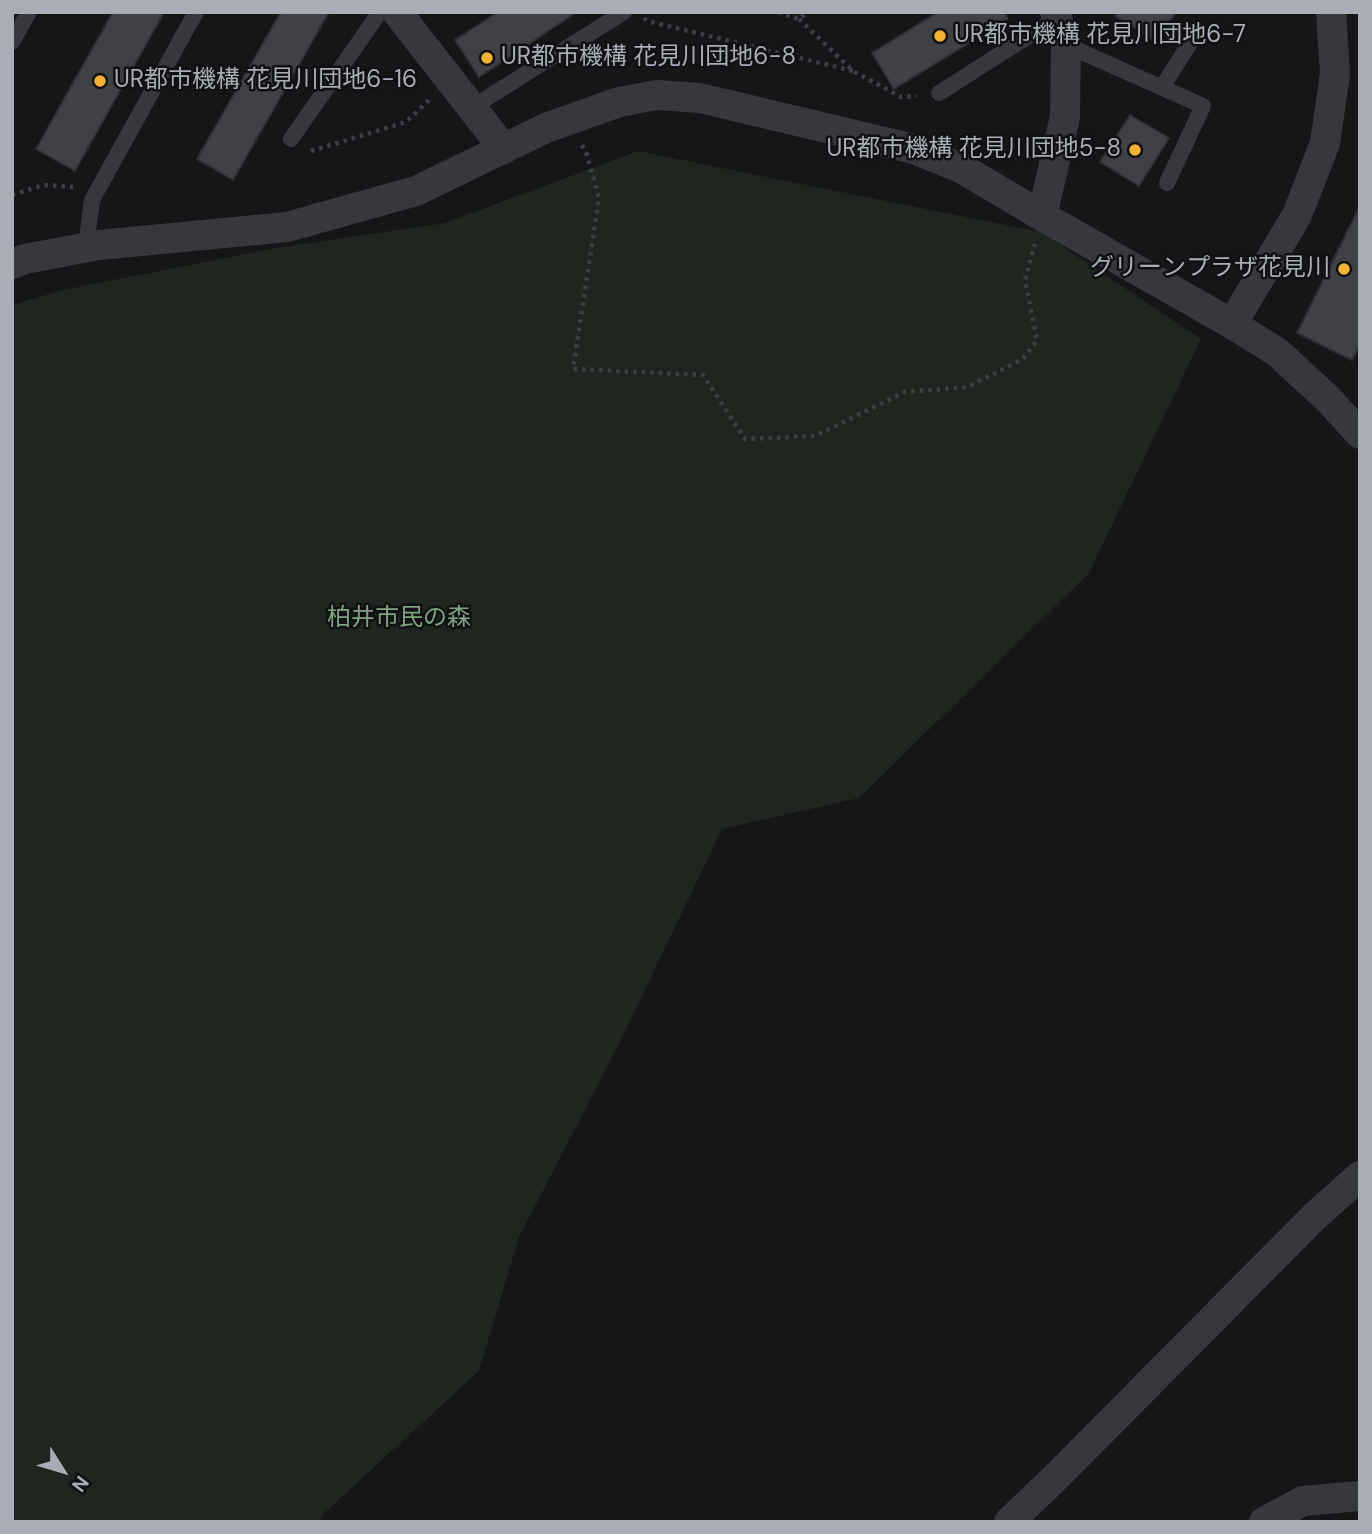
<!DOCTYPE html>
<html>
<head>
<meta charset="utf-8">
<style>
	body { margin:0 }
	#map { position:relative; width:1372px; height:1534px; overflow:hidden; background:#161618; font-family:"DM Sans",sans-serif }
	canvas { display:block }
	.frame { position:absolute; inset:0; border:14px solid #a8adb8; pointer-events:none }
	.north { position:absolute; left:28px; top:1436px; width:70px; height:70px; -webkit-text-stroke:5px #111113; paint-order:stroke; rotate:127deg; font-size:19px; font-weight:700; line-height:28px; text-align:center; color:#a8adb8 }
	.north::after { content:''; display:block; margin:auto; width:24px; height:32px; background:#a8adb8; clip-path:polygon(50% 0,100% 100%,50% 72%,0 100%) }
</style>
</head>
<body>
<div id="map">
<canvas width="1372" height="1534"></canvas>
<div class="frame"></div>
<div class="north">N</div>
</div>
<script>
const ctx = document.querySelector('canvas').getContext('2d');
ctx.lineJoin = 'round';
function fill(path, color) { ctx.fillStyle = color; ctx.fill(path, 'evenodd'); }
const shape = rows => new Path2D(rows.map(r => 'M' + r).join(''));
function trace(path, color, width, dash) { ctx.strokeStyle = color; ctx.lineWidth = width; ctx.lineCap = dash ? 'butt' : 'round'; ctx.setLineDash(dash || []); ctx.stroke(path); }
function drawText(font, color, halo, rows, align = 'center') {
  ctx.font = font + ' "DM Sans","Noto Sans JP",sans-serif'; ctx.lineWidth = 5; ctx.setLineDash([]); ctx.textBaseline = 'middle'; ctx.strokeStyle = halo; ctx.fillStyle = color; for (const [text, x, y, turn = 0] of rows) {
    ctx.save(); ctx.translate(x, y); ctx.rotate((+turn || 0) * Math.PI / 180); ctx.textAlign = isNaN(turn) ? turn : align; if (halo) ctx.strokeText(text, 0, 0); ctx.fillText(text, 0, 0); ctx.restore();
  }
}
const green = shape([
	[638,151,1041,232,1201,339,1089,573,859,798,722,829,619,1044,519,1237,479,1371,322,1515,318,1522,12,1522,12,305,63,290,276,248,445,223]
]);
const building = shape([
	[113,12,164,12,75,171,36,149,113,12],
	[281,12,329,12,233,180,197,159,281,12],
	[498,12,577,12,479,77,455,40,498,12],
	[938,12,1004,12,1008,19,894,89,872,53,938,12],
	[1118,12,1176,12,1156,42,1116,16,1118,12],
	[1130,115,1169,138,1139,186,1100,162,1130,115],
	[1360,206,1360,344,1352,360,1297,333,1360,206]
]);
const path = shape([
	[778,12,799,19,807,12],
	[644,18,647,21,853,71],
	[799,19,853,71,901,97,917,96],
	[582,145,586,152,599,198,573,369,703,375,745,439,815,436,905,392,967,387,1023,359,1037,340,1025,280,1035,244],
	[311,151,406,122,429,100],
	[12,195,44,185,73,187]
]);
const lane = shape([
	[12,42,29,12],
	[1066,45,1203,106,1167,183],
	[1162,87,1198,31],
	[939,93,1057,18],
	[471,108,624,12],
	[291,139,380,12],
	[86,247,92,200,196,12]
]);
const street = shape([
	[397,12,504,149],
	[1042,216,1065,117,1066,45,1055,12],
	[12,264,25,259,99,245,287,227,416,191,546,128,619,102,657,95,700,98,914,149,961,168,1042,216,1232,324,1277,352,1328,399,1360,434],
	[1232,324,1297,215,1325,143,1335,74,1331,12],
	[1009,1522,1058,1475,1314,1217,1360,1176],
	[1264,1522,1303,1501,1360,1496]
]);
const markers = [
	[940,36,7,"#f2b134"],
	[487,58,7,"#f2b134"],
	[100,81,7,"#f2b134"],
	[1135,150,7,"#f2b134"],
	[1344,269,7,"#f2b134"]
];
const poiNames = [
	["UR都市機構 花見川団地6-7",954,36],
	["UR都市機構 花見川団地6-8",501,58],
	["UR都市機構 花見川団地6-16",114,81],
	["UR都市機構 花見川団地5-8",1121,150,"right"],
	["グリーンプラザ花見川",1330,269,"right"]
];
const parkNames = [
	["柏井市民の森",399,619]
];
fill(green, '#1e261f');
fill(building, '#404145');
trace(building, '#303034', 2);
trace(path, '#3d3f44', 4.5, [3.5, 5]);
trace(lane, '#37383d', 16);
trace(street, '#37383d', 30);
for (const [x, y, r, color] of markers) { const dot = new Path2D(); dot.arc(x, y, r, 0, 2 * Math.PI); ctx.fillStyle = color; ctx.fill(dot); trace(dot, '#111113', 2.5); }
drawText('24px', '#a8adb8', '#111113', poiNames, 'left');
drawText('24px', '#7fa381', '#111113', parkNames);
</script>
</body>
</html>
